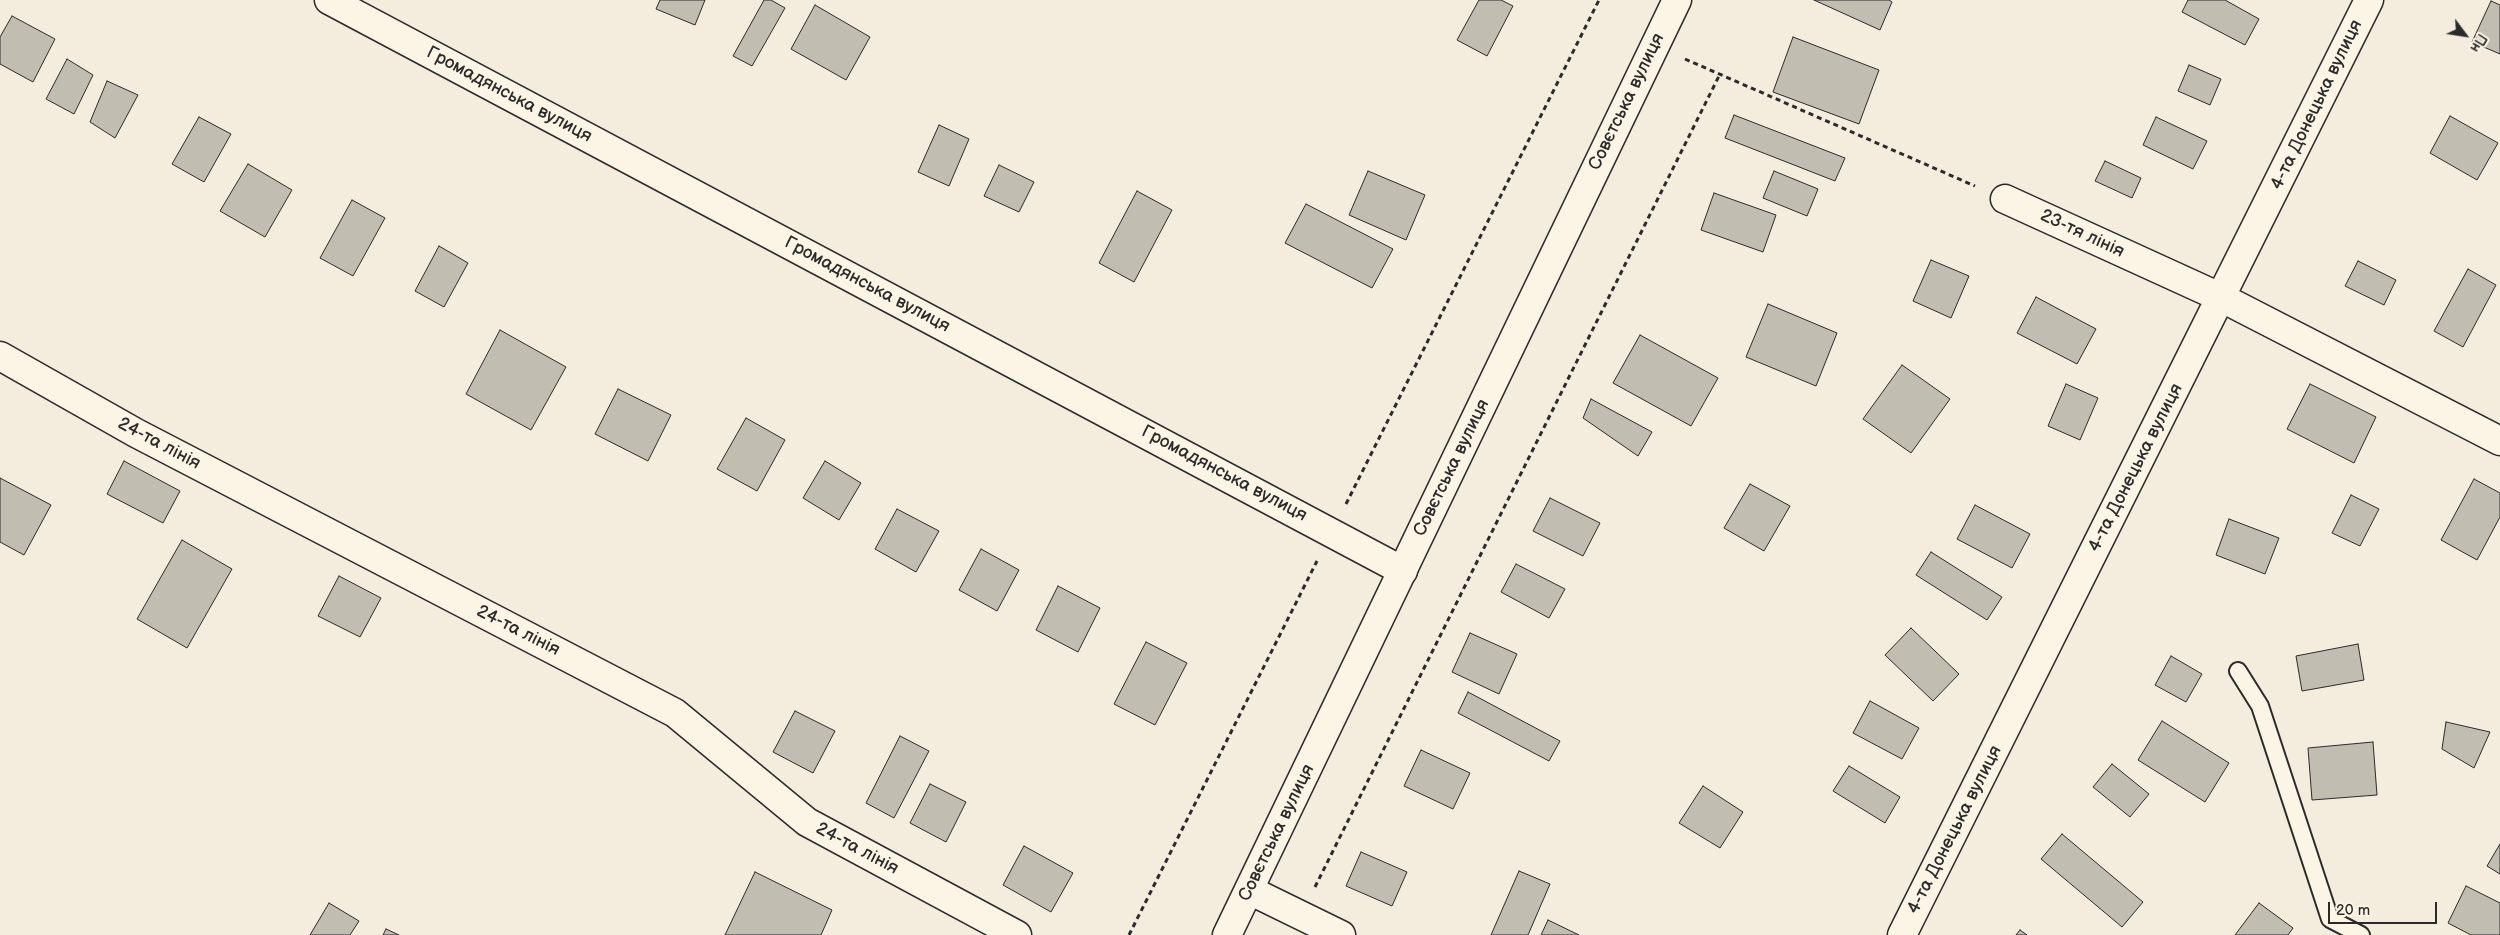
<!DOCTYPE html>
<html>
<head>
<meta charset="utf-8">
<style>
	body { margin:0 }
	#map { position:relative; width:2500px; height:935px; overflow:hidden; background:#f4edde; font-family:"Balsamiq Sans",sans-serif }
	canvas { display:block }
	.north { position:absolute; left:2440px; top:10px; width:50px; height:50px; -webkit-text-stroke:4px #fcf5e5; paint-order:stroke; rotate:121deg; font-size:14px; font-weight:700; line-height:20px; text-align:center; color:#2b2b2b }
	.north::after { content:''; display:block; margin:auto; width:18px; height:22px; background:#2b2b2b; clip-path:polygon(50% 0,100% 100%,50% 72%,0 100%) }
	.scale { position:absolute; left:2328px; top:902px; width:109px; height:22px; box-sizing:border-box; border:2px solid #2b2b2b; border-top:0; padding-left:6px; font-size:15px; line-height:18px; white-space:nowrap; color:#2b2b2b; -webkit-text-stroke:4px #fcf5e5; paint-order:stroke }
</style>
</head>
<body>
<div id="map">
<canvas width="2500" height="935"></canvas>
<div class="north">Пн</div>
<div class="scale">20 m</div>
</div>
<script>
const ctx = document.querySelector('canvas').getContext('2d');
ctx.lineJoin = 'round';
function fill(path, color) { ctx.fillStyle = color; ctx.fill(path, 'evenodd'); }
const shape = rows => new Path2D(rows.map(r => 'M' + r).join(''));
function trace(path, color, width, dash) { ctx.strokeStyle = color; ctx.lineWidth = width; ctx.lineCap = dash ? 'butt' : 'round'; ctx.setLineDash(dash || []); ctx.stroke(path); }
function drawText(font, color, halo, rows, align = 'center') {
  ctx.font = font + ' "Balsamiq Sans",sans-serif'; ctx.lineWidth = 4; ctx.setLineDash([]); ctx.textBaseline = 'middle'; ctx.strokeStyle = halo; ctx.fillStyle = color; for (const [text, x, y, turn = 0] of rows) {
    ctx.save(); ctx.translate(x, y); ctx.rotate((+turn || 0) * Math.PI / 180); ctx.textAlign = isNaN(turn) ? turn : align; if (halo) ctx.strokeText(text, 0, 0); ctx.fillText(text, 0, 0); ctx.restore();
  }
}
const building = shape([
	[660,0,705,0,695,25,656,9,660,0],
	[764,0,771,0,785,8,752,66,733,56,764,0],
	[1479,0,1501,0,1513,6,1487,56,1457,40,1479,0],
	[1814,0,1889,0,1892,2,1880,30,1814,0],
	[2188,0,2225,0,2259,19,2245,45,2182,12,2188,0],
	[2491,1,2500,5,2500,54,2472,42,2491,1],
	[815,5,870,37,846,80,791,49,815,5],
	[12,16,55,39,33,82,0,64,0,37,12,16],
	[1793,37,1879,70,1859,124,1773,92,1793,37],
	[67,59,93,75,74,114,46,99,67,59],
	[2189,65,2221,79,2210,105,2178,91,2189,65],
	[107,81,138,95,115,138,90,122,107,81],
	[1734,115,1845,158,1835,181,1725,138,1734,115],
	[2450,116,2498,143,2477,180,2430,153,2450,116],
	[199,117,231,134,204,182,172,164,199,117],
	[2156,117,2207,141,2193,169,2143,145,2156,117],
	[939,125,969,139,949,186,918,172,939,125],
	[2105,161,2141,178,2132,198,2095,181,2105,161],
	[248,164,292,190,265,237,220,211,248,164],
	[999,165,1034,182,1019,212,984,196,999,165],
	[1368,171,1425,195,1406,240,1349,215,1368,171],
	[1774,171,1818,189,1807,216,1763,198,1774,171],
	[1137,191,1172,210,1134,282,1099,263,1137,191],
	[1714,193,1776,215,1763,252,1701,230,1714,193],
	[352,200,385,218,353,276,320,258,352,200],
	[1306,204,1393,249,1372,288,1285,243,1306,204],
	[439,246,468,263,444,307,415,291,439,246],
	[1931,260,1969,276,1951,318,1913,301,1931,260],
	[2358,261,2396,280,2384,305,2345,286,2358,261],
	[2468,269,2496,285,2463,347,2434,331,2468,269],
	[2036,297,2096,329,2077,364,2017,333,2036,297],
	[1768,304,1837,333,1816,386,1746,357,1768,304],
	[500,330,566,367,531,430,466,394,500,330],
	[1640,335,1718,378,1691,426,1613,383,1640,335],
	[1902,365,1950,399,1911,453,1863,419,1902,365],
	[2066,384,2098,398,2080,440,2048,426,2066,384],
	[2310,384,2376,417,2354,463,2287,429,2310,384],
	[618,389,671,415,648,461,595,434,618,389],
	[1591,399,1652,432,1638,456,1583,418,1591,399],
	[746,418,785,440,757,491,717,469,746,418],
	[124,461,180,491,163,523,107,494,124,461],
	[825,461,861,483,839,520,803,498,825,461],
	[0,478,51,505,24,555,0,542,0,478],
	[2474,479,2500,493,2500,517,2477,560,2441,540,2474,479],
	[1750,484,1790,506,1764,551,1724,528,1750,484],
	[2351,495,2379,509,2360,546,2332,533,2351,495],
	[1550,498,1600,523,1583,556,1533,531,1550,498],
	[1975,505,2030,534,2012,568,1957,539,1975,505],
	[897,509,939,531,916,572,875,549,897,509],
	[2229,519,2279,538,2265,574,2216,555,2229,519],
	[182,540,232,569,187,648,137,619,182,540],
	[981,549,1019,570,997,611,959,590,981,549],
	[1931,552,2002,597,1987,620,1916,575,1931,552],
	[1516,564,1565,589,1549,618,1501,592,1516,564],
	[339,576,381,598,360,637,318,616,339,576],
	[1058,586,1100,608,1078,652,1036,630,1058,586],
	[1911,628,1959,674,1933,701,1885,655,1911,628],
	[1470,633,1517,654,1499,694,1452,672,1470,633],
	[1146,642,1187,663,1155,725,1114,704,1146,642],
	[2358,644,2364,680,2302,691,2296,656,2358,644],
	[2171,656,2202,674,2186,702,2155,685,2171,656],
	[1468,692,1560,741,1549,761,1458,713,1468,692],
	[1870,701,1919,728,1902,759,1853,733,1870,701],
	[795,711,835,731,813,773,773,752,795,711],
	[2162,721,2229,763,2205,802,2138,760,2162,721],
	[2446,722,2490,732,2474,768,2442,749,2446,722],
	[900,736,929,751,894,818,866,803,900,736],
	[2373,742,2377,795,2312,800,2308,748,2373,742],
	[1421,750,1470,773,1453,809,1404,786,1421,750],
	[2112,764,2149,794,2130,817,2093,787,2112,764],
	[1849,766,1900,797,1885,823,1833,791,1849,766],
	[930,784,966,802,946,842,910,823,930,784],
	[1703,786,1743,812,1720,848,1679,823,1703,786],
	[2062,834,2143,902,2122,927,2041,859,2062,834],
	[2500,844,2500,874,2487,866,2500,844],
	[1024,846,1073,873,1051,912,1003,885,1024,846],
	[1361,852,1407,872,1392,906,1346,886,1361,852],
	[1519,871,1550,884,1528,935,1491,935,1519,871],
	[755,872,832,910,821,935,725,935,755,872],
	[2466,886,2500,903,2500,935,2471,935,2448,923,2466,886],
	[329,903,359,921,350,935,310,935,329,903],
	[2259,903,2293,928,2288,935,2235,935,2259,903],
	[1548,920,1579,935,1541,935,1548,920],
	[386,929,399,935,383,935,386,929],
	[2020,930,2027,935,2016,935,2020,930]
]);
const path = shape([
	[1685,59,1975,186],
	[1346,504,1599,0],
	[1315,887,1720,74],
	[1129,935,1317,561]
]);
const service = shape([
	[2238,671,2260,706,2330,919,2361,935]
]);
const minor = shape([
	[329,0,1403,571],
	[2005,199,2222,298,2500,441],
	[0,356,136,433,675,713,807,822,1017,935],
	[1249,890,1341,935],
	[1902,935,2369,0]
]);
const primary = shape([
	[1227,935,1677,0]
]);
const streetNames = [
	["Громадянська вулиця",509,95,28],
	["Совєтська вулиця",1627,102,-64],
	["4-та Донецька вулиця",2317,105,-64],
	["23-тя лінія",2082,234,25],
	["Громадянська вулиця",867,285,28],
	["24-та лінія",159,444,28],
	["Совєтська вулиця",1452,468,-64],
	["4-та Донецька вулиця",2136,468,-63],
	["Громадянська вулиця",1224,474,28],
	["24-та лінія",518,631,27],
	["4-та Донецька вулиця",1955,830,-63],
	["Совєтська вулиця",1277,833,-64],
	["24-та лінія",857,849,28]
];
fill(building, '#c2bdb1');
trace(building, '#2b2b2b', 1);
trace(service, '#2b2b2b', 20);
trace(minor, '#2b2b2b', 31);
trace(primary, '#2b2b2b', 31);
trace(path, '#2b2b2b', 3, [5, 4]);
trace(service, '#fcf5e5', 16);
trace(minor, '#fcf5e5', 28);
trace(primary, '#fcf5e5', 28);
drawText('18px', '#2b2b2b', '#fcf5e5', streetNames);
</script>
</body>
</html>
